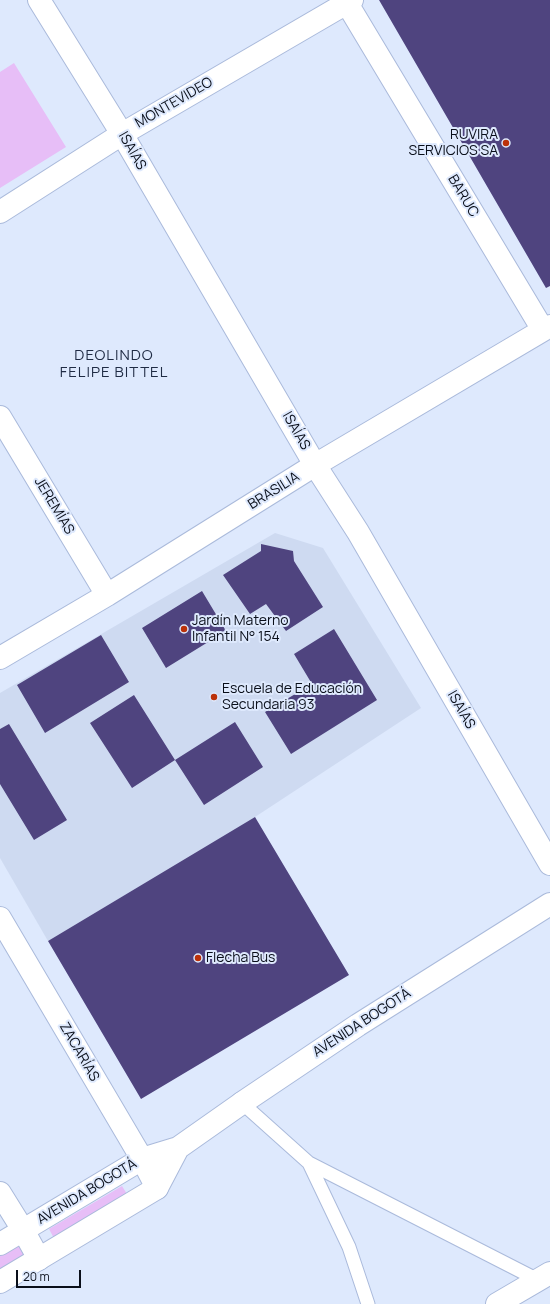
<!DOCTYPE html>
<html>
<head>
<meta charset="utf-8">
<style>
	body { margin:0 }
	#map { position:relative; width:550px; height:1304px; overflow:hidden; background:#dee9fd; font-family:Manrope,sans-serif }
	canvas { display:block }
	.scale { position:absolute; left:16px; top:1270px; width:65px; height:18px; box-sizing:border-box; border:2px solid #0a0f1a; border-top:0; padding-left:5px; font-size:12px; line-height:14px; white-space:nowrap; color:#0a0f1a; -webkit-text-stroke:3px #dee9fd; paint-order:stroke }
</style>
</head>
<body>
<div id="map">
<canvas width="550" height="1304"></canvas>
<div class="scale">20 m</div>
</div>
<script>
const ctx = document.querySelector('canvas').getContext('2d');
ctx.lineJoin = 'round';
function fill(path, color) { ctx.fillStyle = color; ctx.fill(path, 'evenodd'); }
const shape = rows => new Path2D(rows.map(r => 'M' + r).join(''));
function trace(path, color, width, dash) { ctx.strokeStyle = color; ctx.lineWidth = width; ctx.lineCap = dash ? 'butt' : 'round'; ctx.setLineDash(dash || []); ctx.stroke(path); }
function drawText(font, color, halo, rows, align = 'center') {
  ctx.font = font + ' Manrope,sans-serif'; ctx.lineWidth = 4; ctx.setLineDash([]); ctx.textBaseline = 'middle'; ctx.strokeStyle = halo; ctx.fillStyle = color; for (const [text, x, y, turn = 0] of rows) {
    ctx.save(); ctx.translate(x, y); ctx.rotate((+turn || 0) * Math.PI / 180); ctx.textAlign = isNaN(turn) ? turn : align; if (halo) ctx.strokeText(text, 0, 0); ctx.fillText(text, 0, 0); ctx.restore();
  }
}
const built = shape([
	[275,533,323,548,421,708,255,817,48,941,0,858,0,693]
]);
const green = shape([
	[14,63,66,147,0,188,0,72],
	[122,1186,130,1199,56,1242,49,1229],
	[22,1241,30,1255,0,1272,0,1254]
]);
const building = shape([
	[379,0,550,0,550,286,546,288],
	[261,544,293,551,294,561,323,607,286,631,266,604,250,614,223,575,261,551],
	[202,591,226,631,166,668,142,628],
	[334,629,377,700,291,754,265,712,312,684,294,654],
	[101,635,129,682,45,733,17,685],
	[134,695,175,760,132,788,90,723],
	[235,722,263,767,204,805,175,760],
	[9,724,67,820,34,840,0,784,0,729],
	[255,817,349,975,141,1099,48,941]
]);
const lane = shape([
	[242,1103,309,1163,538,1280],
	[309,1163,349,1247,368,1304]
]);
const street = shape([
	[345,0,543,330],
	[0,212,122,134,352,0],
	[0,417,107,595],
	[0,658,107,595,315,465,550,326],
	[0,918,142,1159,157,1188],
	[242,1103,358,1025,550,904],
	[0,1193,23,1230,39,1259]
]);
const secondary = shape([
	[39,0,122,134,315,465,358,532,550,864],
	[0,1244,142,1159,178,1148,242,1103],
	[0,1282,157,1188,178,1148],
	[497,1304,550,1273]
]);
const markers = [
	[506,143,4,"#bb3109"],
	[184,629,4,"#bb3109"],
	[214,697,4,"#bb3109"],
	[198,958,4,"#bb3109"]
];
const streetNames = [
	["MONTEVIDEO",174,103,-30],
	["ISAÍAS",132,151,60],
	["BARUC",463,196,59],
	["ISAÍAS",296,431,60],
	["BRASILIA",274,491,-32],
	["JEREMÍAS",54,506,59],
	["ISAÍAS",461,710,60],
	["AVENIDA BOGOTÁ",362,1023,-33],
	["ZACARÍAS",79,1052,60],
	["AVENIDA BOGOTÁ",87,1192,-31]
];
const poiNames = [
	["RUVIRA",498,135,"right"],
	["SERVICIOS SA",498,151,"right"],
	["Jardín Materno",192,621],
	["Infantil N° 154",192,637],
	["Escuela de Educación",222,689],
	["Secundaria 93",222,705],
	["Flecha Bus",206,958]
];
const neighbourhoodNames = [
	["DEOLINDO",114,356],
	["FELIPE BITTEL",114,373]
];
fill(built, '#cedaf1');
fill(green, '#e7bef7');
fill(building, '#4f447f');
trace(lane, '#aabadb', 15);
trace(street, '#aabadb', 24);
trace(secondary, '#aabadb', 24);
trace(lane, '#fff', 13);
trace(street, '#fff', 22);
trace(secondary, '#fff', 22);
for (const [x, y, r, color] of markers) { const dot = new Path2D(); dot.arc(x, y, r, 0, 2 * Math.PI); ctx.fillStyle = color; ctx.fill(dot); trace(dot, '#dee9fd', 1.5); }
drawText('14px', '#0a0f1a', '#dee9fd', streetNames);
drawText('14px', '#0a0f1a', '#dee9fd', poiNames, 'left');
ctx.letterSpacing = '1px';
drawText('15px', '#1f2b44', '#dee9fd', neighbourhoodNames);
ctx.letterSpacing = '0px';
</script>
</body>
</html>
